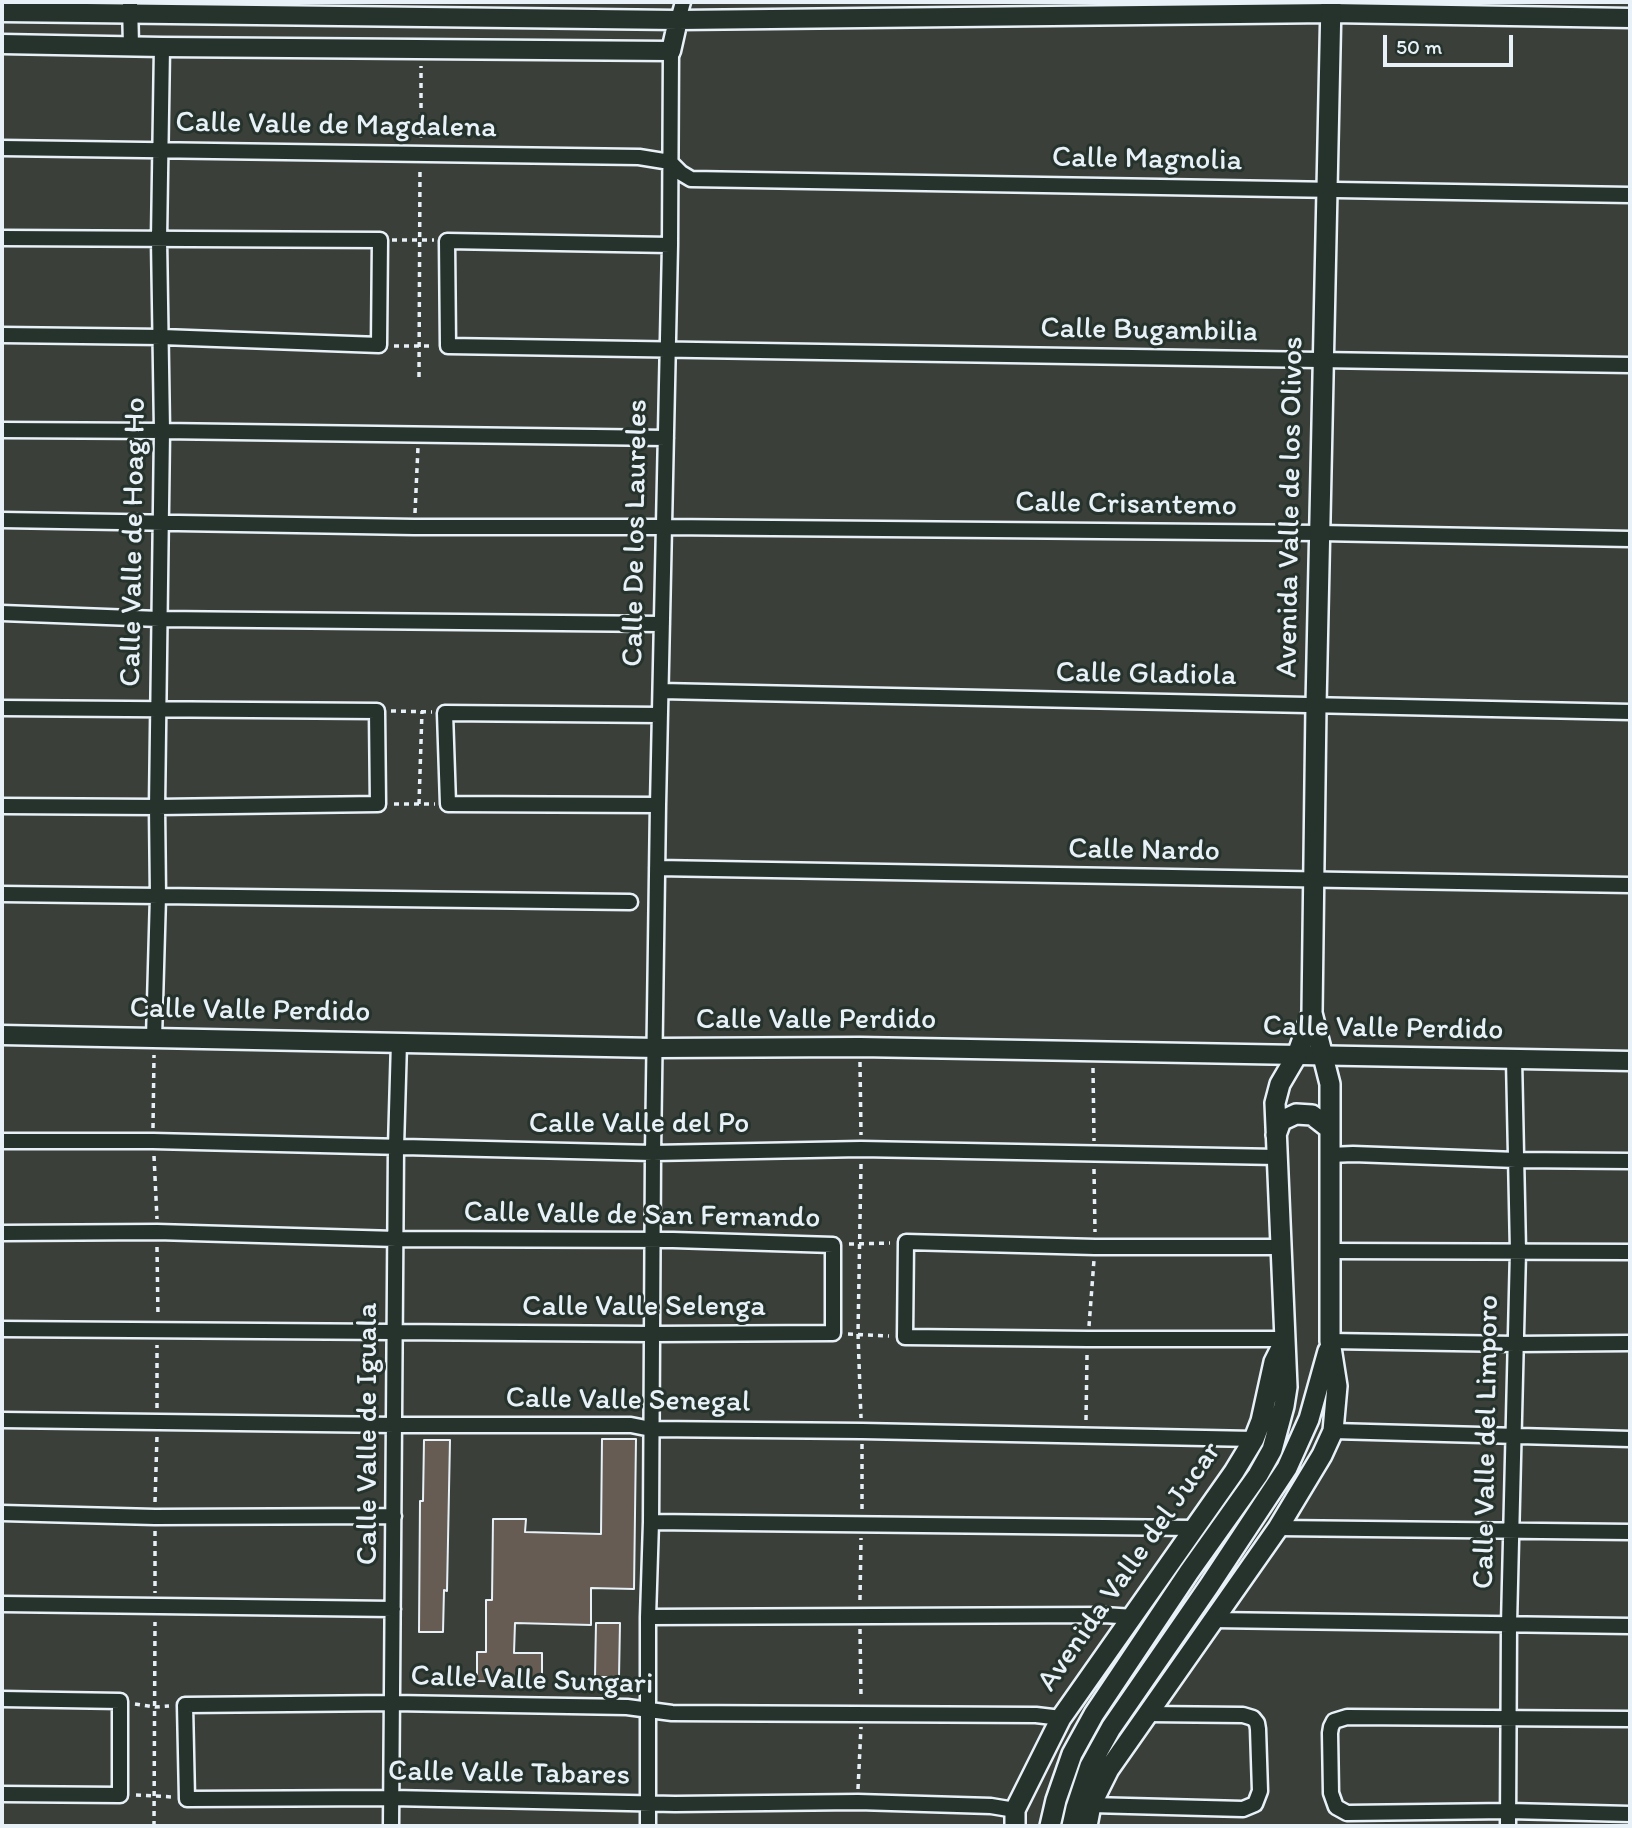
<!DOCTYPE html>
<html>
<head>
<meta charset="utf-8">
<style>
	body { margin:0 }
	#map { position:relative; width:1632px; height:1828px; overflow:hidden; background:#3a3f39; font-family:Itim,sans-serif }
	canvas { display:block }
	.frame { position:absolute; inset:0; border:4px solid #e8f1f8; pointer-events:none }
	.scale { position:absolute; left:1383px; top:35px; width:130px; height:32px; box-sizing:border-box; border:4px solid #e8f1f8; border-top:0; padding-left:9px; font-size:21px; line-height:24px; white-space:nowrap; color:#e8f1f8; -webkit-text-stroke:5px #26332d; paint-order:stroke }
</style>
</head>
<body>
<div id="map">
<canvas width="1632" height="1828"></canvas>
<div class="frame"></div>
<div class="scale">50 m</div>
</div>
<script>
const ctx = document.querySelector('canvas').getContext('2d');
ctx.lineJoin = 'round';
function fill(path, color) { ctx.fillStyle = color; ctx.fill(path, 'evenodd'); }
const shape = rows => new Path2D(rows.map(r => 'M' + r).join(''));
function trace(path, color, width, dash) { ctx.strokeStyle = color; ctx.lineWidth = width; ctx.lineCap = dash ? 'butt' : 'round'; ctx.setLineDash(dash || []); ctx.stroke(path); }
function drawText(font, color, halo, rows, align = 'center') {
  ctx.font = font + ' Itim,sans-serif'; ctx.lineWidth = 6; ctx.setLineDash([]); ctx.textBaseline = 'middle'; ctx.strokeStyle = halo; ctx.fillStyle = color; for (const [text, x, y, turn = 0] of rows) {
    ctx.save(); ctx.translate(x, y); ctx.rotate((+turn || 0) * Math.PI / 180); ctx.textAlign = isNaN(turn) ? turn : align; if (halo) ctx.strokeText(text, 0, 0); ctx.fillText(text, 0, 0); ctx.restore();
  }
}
const building = shape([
	[602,1439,636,1439,634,1589,591,1588,591,1625,515,1623,514,1653,542,1653,542,1682,477,1681,477,1652,486,1652,486,1600,492,1600,493,1519,526,1519,525,1532,601,1534,602,1439],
	[424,1440,450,1440,447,1591,444,1590,443,1632,419,1632,420,1501,423,1501,424,1440],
	[596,1623,620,1623,619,1677,595,1677,596,1623]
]);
const path = shape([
	[421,138,421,66],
	[392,240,434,240],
	[394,346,432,346],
	[419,377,420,167],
	[415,513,418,447],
	[391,711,432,712],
	[394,804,435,804],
	[419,804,422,711],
	[860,1062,861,1135],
	[1093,1068,1094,1141],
	[153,1128,154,1055],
	[154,1156,157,1219],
	[861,1164,858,1334,861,1418],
	[1094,1169,1095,1232],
	[849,1244,890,1243],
	[157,1247,158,1317],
	[1089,1326,1094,1260],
	[848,1334,889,1336],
	[157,1408,157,1345],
	[1086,1420,1087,1355],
	[155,1502,157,1436],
	[862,1509,862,1443],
	[155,1531,155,1593],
	[860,1600,861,1538],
	[860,1629,861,1698],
	[135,1704,155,1707,169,1706],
	[858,1789,861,1727],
	[136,1795,173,1797],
	[154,1826,155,1622]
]);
const minor = shape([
	[130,2,131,46],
	[678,20,683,2],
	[2,148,639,157,670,162,681,173,691,179,1630,195],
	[2,238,380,240,379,345,162,337,2,335],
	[670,245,447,241,448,346,1630,365],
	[2,430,162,431,666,438],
	[2,520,414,527,664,527,1320,533,1630,539],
	[2,613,159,619,662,624],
	[661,691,1630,712],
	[2,708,377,711,378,804,157,807,2,806],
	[658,805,448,804,445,713,660,715],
	[657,868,1630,885],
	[2,894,630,902],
	[154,1038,158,896,157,807,162,431,159,239,162,47],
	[2,1141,153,1141,653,1153,861,1149,1277,1157],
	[1330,1155,1353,1154,1516,1160,1630,1161],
	[2,1233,157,1232,396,1239,673,1240,833,1245,833,1333,652,1334,2,1329],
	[1281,1247,1095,1247,906,1242,905,1337,1088,1339,1286,1339],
	[1330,1251,1630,1252],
	[1330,1341,1515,1344,1630,1343],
	[2,1420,395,1425,631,1425,651,1429,862,1431,1254,1439],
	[1333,1431,1630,1439],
	[2,1513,155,1517,394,1516],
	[651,1522,1194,1528],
	[1278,1528,1630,1532],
	[2,1604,393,1609],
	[648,1617,1104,1615,1134,1617],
	[1213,1620,1630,1626],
	[2,1699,120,1701,120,1795,2,1794],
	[1630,1719,1347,1717,1334,1721,1331,1727,1330,1733,1331,1793,1336,1807,1347,1813,1509,1811,1630,1814],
	[1091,1805,1243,1809,1255,1804,1260,1791,1258,1729,1257,1723,1253,1718,1243,1715,1148,1714],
	[1015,1810,991,1806,858,1802,675,1804,392,1798,187,1799,185,1705,393,1703,627,1707,672,1713,1036,1715,1061,1718],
	[391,1826,396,1147,399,1042],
	[648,1826,648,1617,651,1522,653,1153,658,805,670,245,671,51],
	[1508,1826,1509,1624,1518,1251,1514,1059]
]);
const tertiary = shape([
	[2,12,678,20,1331,13,1630,18],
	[2,44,162,47,671,51,678,20],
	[2,1035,656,1048,860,1047,1630,1061]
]);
const secondary = shape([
	[1276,1135,1281,1121,1296,1114,1312,1115,1330,1129],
	[1015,1826,1015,1810,1061,1718,1234,1472,1254,1439,1261,1421,1274,1362,1285,1340],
	[1050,1826,1056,1800,1072,1754,1094,1714,1189,1572,1258,1475,1272,1450,1284,1406,1287,1387,1275,1103,1280,1084,1297,1055,1312,1013],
	[1072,1826,1076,1808,1090,1766,1111,1728,1209,1586,1287,1468,1309,1419,1328,1351],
	[1087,1826,1091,1805,1109,1769,1278,1528,1322,1455,1333,1431,1337,1386,1330,1341,1330,1084,1312,1013,1316,705,1331,2]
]);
const streetNames = [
	["Calle Valle de Magdalena",336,126,1],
	["Calle Magnolia",1147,160,1],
	["Calle Bugambilia",1149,331,1],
	["Calle Crisantemo",1126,505,1],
	["Avenida Valle de los Olivos",1291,507,-89],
	["Calle De los Laureles",636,533,-89],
	["Calle Valle de Hoag Ho",134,542,-89],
	["Calle Gladiola",1146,675,1],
	["Calle Nardo",1144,851,1],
	["Calle Valle Perdido",250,1011,1],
	["Calle Valle Perdido",816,1020],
	["Calle Valle Perdido",1383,1029,1],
	["Calle Valle del Po",639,1124],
	["Calle Valle de San Fernando",642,1216,1],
	["Calle Valle Selenga",644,1307],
	["Calle Valle Senegal",628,1401,1],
	["Calle Valle de Iguala",368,1434,-90],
	["Calle Valle del Limporo",1487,1442,-89],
	["Avenida Valle del Jucar",1130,1567,-55],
	["Calle Valle Sungari",532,1681,2],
	["Calle Valle Tabares",509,1774,1]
];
fill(building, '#675c54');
trace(building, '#e8f1f8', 2);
trace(minor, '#e8f1f8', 19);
trace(tertiary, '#e8f1f8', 23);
trace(secondary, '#e8f1f8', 24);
trace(path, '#e8f1f8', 3.5, [5, 5]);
trace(minor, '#26332d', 14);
trace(tertiary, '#26332d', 18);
trace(secondary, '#26332d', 19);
drawText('30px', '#e8f1f8', '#26332d', streetNames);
</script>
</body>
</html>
